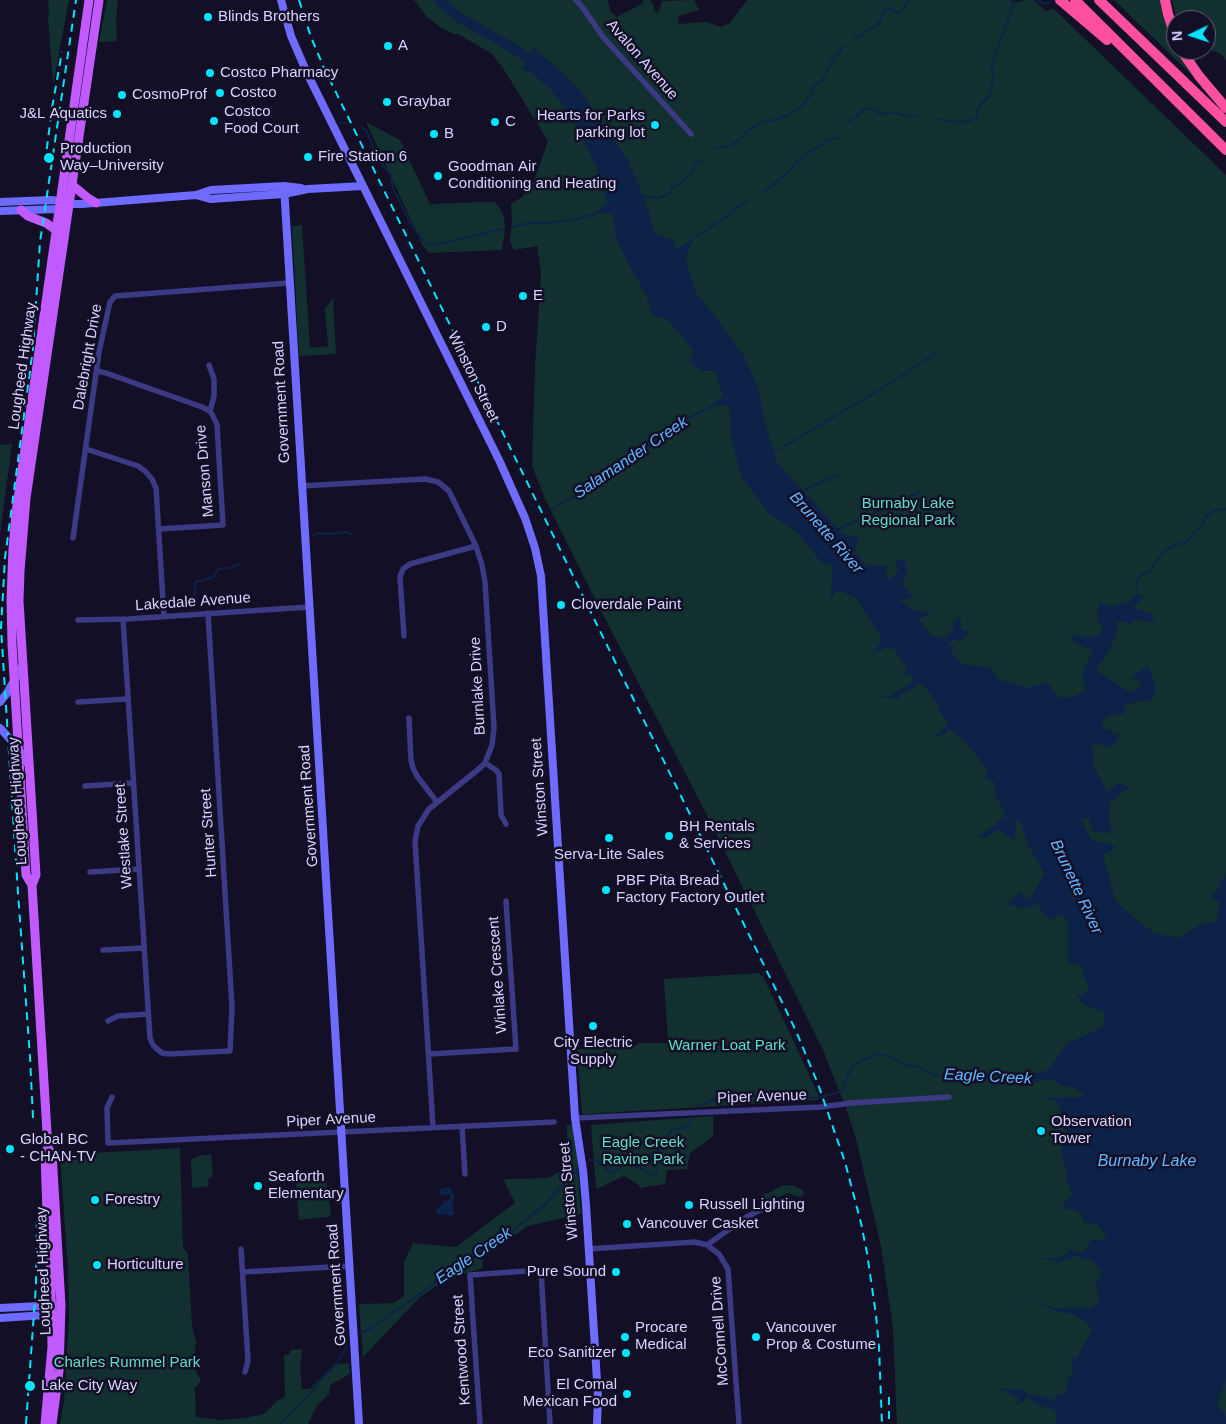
<!DOCTYPE html>
<html>
<head>
<meta charset="utf-8">
<style>
	body { margin:0 }
	#map { position:relative; width:1226px; height:1424px; overflow:hidden; background:#130f26; font-family:Helvetica,sans-serif }
	canvas { display:block }
	.north { position:absolute; left:1166px; top:10px; width:50px; height:50px; box-sizing:border-box; background:#130f26; border:1px solid #625e7d; border-radius:50%; rotate:266deg; font-size:14px; font-weight:700; line-height:20px; text-align:center; color:#d9d4ff }
	.north::after { content:''; display:block; margin:auto; width:18px; height:22px; background:#00e5ff; clip-path:polygon(50% 0,100% 100%,50% 72%,0 100%) }
</style>
</head>
<body>
<div id="map">
<canvas width="1226" height="1424"></canvas>
<div class="north">N</div>
</div>
<script>
const ctx = document.querySelector('canvas').getContext('2d');
ctx.lineJoin = 'round';
function fill(path, color) { ctx.fillStyle = color; ctx.fill(path, 'evenodd'); }
const shape = rows => new Path2D(rows.map(r => 'M' + r).join(''));
function trace(path, color, width, dash) { ctx.strokeStyle = color; ctx.lineWidth = width; ctx.lineCap = dash ? 'butt' : 'round'; ctx.setLineDash(dash || []); ctx.stroke(path); }
function drawText(font, color, halo, rows, align = 'center') {
  ctx.font = font + ' Helvetica,sans-serif'; ctx.lineWidth = 5; ctx.setLineDash([]); ctx.textBaseline = 'middle'; ctx.strokeStyle = halo; ctx.fillStyle = color; for (const [text, x, y, turn = 0] of rows) {
    ctx.save(); ctx.translate(x, y); ctx.rotate((+turn || 0) * Math.PI / 180); ctx.textAlign = isNaN(turn) ? turn : align; if (halo) ctx.strokeText(text, 0, 0); ctx.fillText(text, 0, 0); ctx.restore();
  }
}
const green = shape([
	[48,0,69,0,53,85,48,18,49,10],
	[107,0,118,0,116,21,117,41,99,42],
	[414,0,608,0,610,11,617,17,643,3,643,0,650,0,653,3,655,12,659,11,662,1,694,0,699,10,679,16,678,24,707,22,721,27,730,23,747,0,1011,0,1013,3,1026,0,1033,0,1046,11,1050,10,1053,8,1226,175,1226,1424,897,1424,893,1328,881,1246,856,1139,846,1108,823,1050,706,813,600,609,546,501,532,466,535,367,541,272,537,246,514,250,510,241,512,221,511,204,522,197,533,183,548,141,503,68,492,54,456,33,455,35,440,27,427,17],
	[1114,0,1163,0,1171,35,1176,47,1176,50,1178,50,1195,78],
	[1172,0,1226,0,1226,61,1221,54,1206,48,1206,20,1177,20],
	[366,122,400,140,430,204,482,202,495,202,501,210,504,217,505,228,502,250,429,253,423,246],
	[302,225,310,348,328,346,325,309,333,298,336,354,299,356,292,226],
	[12,444,0,534,0,445],
	[759,973,760,975,763,976,819,1096,818,1100,585,1114,582,1113,577,1049,638,1045,638,1043,668,1043,664,979],
	[713,1116,713,1136,690,1153,687,1169,667,1170,665,1184,640,1188,639,1185,624,1176,597,1189,596,1188,591,1125],
	[575,1124,581,1214,528,1226,483,1257,482,1268,442,1282,420,1297,363,1357,359,1304,394,1303,404,1296,404,1262,413,1243,456,1247,515,1203,503,1179,549,1178,568,1167,567,1125],
	[180,1148,183,1247,188,1254,192,1327,196,1342,193,1365,201,1381,195,1388,196,1417,220,1420,245,1418,264,1414,278,1400,285,1397,284,1355,289,1355,291,1350,302,1349,300,1368,302,1389,310,1389,334,1365,349,1363,350,1374,330,1385,329,1394,316,1407,308,1424,60,1424,64,1401,69,1320,68,1270,60,1155],
	[211,1154,213,1177,210,1177,208,1180,209,1186,192,1188,191,1159,196,1158,198,1156],
	[297,1172,321,1172,326,1179,331,1214,328,1217,299,1220,295,1175],
	[791,1185,801,1189,804,1193,803,1196,797,1197,789,1193,783,1195,773,1201,765,1203,762,1201,762,1195,771,1192,781,1186]
]);
const water = shape([
	[534,48,564,74,581,92,627,159,647,205,654,233,673,240,676,250,695,237,685,257,696,293,714,315,742,353,759,389,765,424,777,463,842,533,859,538,855,551,866,565,888,566,885,573,890,580,899,569,894,562,904,559,908,571,902,583,913,598,899,600,914,610,933,614,918,619,932,636,945,638,953,630,953,622,960,616,962,630,970,630,961,642,954,639,947,647,956,645,951,654,963,664,992,669,999,680,1029,688,1047,682,1059,698,1072,697,1085,691,1083,674,1085,665,1093,651,1074,642,1072,635,1091,638,1100,634,1103,626,1097,620,1099,602,1111,607,1130,601,1136,593,1144,597,1134,607,1137,609,1144,610,1147,613,1153,613,1151,619,1156,622,1153,623,1137,619,1131,624,1116,621,1117,631,1110,650,1096,670,1129,692,1141,687,1140,681,1131,678,1147,665,1155,683,1155,693,1151,701,1137,701,1123,707,1126,714,1107,716,1101,727,1120,735,1112,748,1097,744,1092,745,1094,767,1108,792,1118,782,1130,787,1110,802,1109,817,1112,833,1094,832,1088,818,1081,819,1091,839,1118,847,1103,854,1115,900,1135,919,1156,934,1179,938,1200,924,1217,922,1219,902,1209,896,1218,890,1226,871,1226,1381,1217,1403,1226,1416,1226,1424,1058,1424,1055,1418,1057,1414,1054,1410,1034,1403,1032,1400,1030,1399,1029,1397,1025,1399,1023,1403,1021,1402,1016,1406,1019,1397,1011,1395,1008,1392,998,1388,1022,1390,1028,1394,1034,1396,1043,1396,1048,1397,1050,1401,1056,1397,1056,1394,1059,1396,1062,1394,1067,1391,1068,1380,1071,1373,1075,1371,1072,1368,1072,1358,1077,1358,1092,1329,1084,1320,1072,1314,1054,1310,1023,1297,1054,1308,1091,1308,1100,1301,1096,1285,1102,1271,1091,1259,1082,1260,1077,1255,1060,1262,1038,1258,1057,1258,1065,1255,1070,1249,1075,1252,1084,1252,1091,1240,1108,1239,1097,1224,1083,1222,1082,1214,1073,1209,1064,1209,1064,1204,1072,1193,1066,1179,1067,1168,1063,1168,1066,1164,1063,1158,1061,1157,1062,1154,1061,1152,1063,1142,1067,1136,1064,1124,1060,1122,1058,1117,1061,1114,1058,1102,1041,1098,1081,1097,1083,1095,1082,1093,1071,1087,1059,1085,1056,1081,1052,1079,1022,1084,1018,1080,1020,1077,1028,1076,1030,1073,1032,1075,1049,1069,1067,1043,1088,1034,1104,1025,1104,1012,1083,1004,1076,994,1084,995,1089,986,1083,975,1084,969,1077,964,1068,964,1068,920,1060,914,1050,921,1037,904,1023,909,1007,904,1020,892,1030,900,1044,873,1028,845,1020,821,1016,821,1015,841,998,830,985,838,977,837,996,824,1000,818,1006,818,1001,806,996,797,994,781,985,779,988,772,972,749,962,739,949,729,944,735,934,736,945,727,948,722,942,716,937,704,925,686,919,684,900,695,899,700,894,698,881,698,882,696,889,696,911,683,912,676,902,673,907,668,894,649,887,648,871,655,880,644,881,637,856,598,837,590,831,600,832,565,821,562,797,532,768,513,742,477,732,443,729,405,712,406,723,395,715,371,701,371,690,362,693,351,683,337,667,319,653,316,645,293,630,267,616,239,613,214,595,213,607,202,597,168,570,114,550,89,532,73,522,69],
	[450,1187,452,1190,451,1193,454,1194,455,1197,453,1199,453,1210,455,1213,451,1216,446,1214,442,1215,438,1214,436,1211,438,1208,443,1204,443,1202,449,1200,450,1197,449,1194,444,1195,440,1193,440,1189]
]);
const stream = shape([
	[1036,0,1046,4,1051,2],
	[853,38,862,36,868,29,874,27,881,20,883,13,888,7,894,12,901,12,909,0],
	[936,119,957,122,969,121,978,117,977,111,982,103,989,96,993,80,992,67,996,52,1012,9,1014,0],
	[848,122,856,117,862,110,870,108,881,114,892,112,905,116,916,117],
	[341,123,346,123],
	[362,127,367,132,377,158,391,175,393,188,411,224,425,243,434,245,503,229],
	[715,148,730,146,743,137,747,131,763,121,776,120,787,116,803,105,811,94,813,87,822,81,830,66,834,57,839,53,843,45],
	[762,193,789,172,796,162,813,150,826,141,838,138],
	[642,196,658,198,670,193,672,187,678,185,691,174,695,164,704,159],
	[512,227,530,223,549,223,577,219,598,213],
	[695,237,725,218,734,209,747,201],
	[773,453,886,386,939,351],
	[803,491,837,475],
	[552,510,567,499,577,496,595,487,622,462,650,446,684,420,713,406],
	[837,530,921,491],
	[313,535,320,533,328,534,346,532,352,534],
	[1136,589,1138,578,1142,575,1149,572,1163,552,1174,546,1186,542,1191,538,1194,532,1202,526,1205,518,1209,514,1214,511,1226,509],
	[194,606,195,587,196,582,213,577,218,569,229,568,240,564],
	[737,1051,747,1050,758,1045,762,1046,776,1040],
	[699,1105,723,1097,749,1096,818,1098,840,1092,844,1087,847,1077,854,1065,862,1060,870,1058,878,1054,894,1058,905,1065,919,1067,929,1073,941,1076,955,1078,985,1076,1011,1082,1021,1081],
	[589,1160,596,1160,611,1173,624,1165,630,1164,642,1169,651,1175,655,1174,657,1171,650,1158,649,1154,656,1152,672,1130,687,1127,692,1118],
	[361,1333,372,1328,421,1293,449,1271,499,1240,518,1226,546,1204,568,1178,578,1170],
	[280,1424,310,1394,324,1376,333,1368,340,1359,347,1345]
]);
const river = shape([
	[439,0,458,17,501,41,540,65]
]);
const street = shape([
	[576,0,583,8,603,37,691,134],
	[209,365,214,379,214,396,210,411],
	[97,371,106,373,202,407,210,411,214,418,217,425,223,525,159,529],
	[86,449,138,466,145,471,152,479,156,488,164,617],
	[301,486,425,479,438,482,449,491,476,546,482,565,485,582,494,728,492,745,485,763,480,768,429,809,418,826,415,841,433,1127],
	[73,538,99,352,110,302,115,296,289,283],
	[123,619,150,1038,153,1045,157,1049,162,1053,168,1054,230,1051,232,1007,208,613],
	[78,620,128,619,309,607],
	[404,636,400,577,403,569,410,564,476,546],
	[78,702,128,699],
	[409,718,411,760,413,768,417,776,437,802],
	[485,763,496,770,499,774,501,815,506,824],
	[85,786,133,783],
	[90,872,139,869],
	[103,950,144,948],
	[108,1021,118,1016,148,1014],
	[429,1054,516,1049,506,901],
	[112,1097,107,1108,108,1143,554,1122],
	[575,1118,821,1107,851,1103,949,1097],
	[462,1126,465,1174],
	[707,1245,745,1218,760,1210,788,1206],
	[241,1249,248,1361,245,1372],
	[588,1249,695,1242,707,1245,719,1254,728,1269,739,1424],
	[243,1272,349,1266],
	[480,1424,470,1275,541,1270,550,1424]
]);
const secondary = shape([
	[281,0,291,36,307,73,499,460,525,518,535,548,541,576,575,1118,583,1170,586,1205,598,1397,597,1424],
	[284,186,359,1424],
	[196,195,211,190,284,186,301,188],
	[0,202,51,200,61,201,69,204,82,204,196,195,210,199,284,194,308,189,363,186],
	[0,211,59,209,63,208],
	[0,702,7,693,23,665],
	[0,728,18,748,29,766],
	[0,1308,61,1305],
	[0,1318,61,1314]
]);
const primary = shape([
	[72,185,88,198,96,203],
	[21,210,28,216,46,223,56,230],
	[32,885,26,875,12,644,11,599,13,549,16,513,89,0],
	[42,1305,46,1300,47,1290],
	[45,1424,52,1347,50,1232,47,1215,45,1153,48,1149],
	[52,1424,59,1371,61,1305,52,1153,48,1149,32,885,36,875,23,665,19,601,20,571,26,498,99,0]
]);
const highway = shape([
	[1060,0,1107,40],
	[1075,0,1226,150],
	[1099,0,1226,122],
	[1165,0,1168,14,1176,39],
	[1181,50,1199,76,1226,108]
]);
const rail = shape([
	[299,0,311,37,324,68,780,998,796,1031,818,1084,845,1162,861,1223,867,1253,876,1315,879,1347,882,1424],
	[45,163,52,108,62,52],
	[33,1118,30,1057,18,893,1,628,5,558,33,348,40,242,76,0],
	[889,1397,889,1424],
	[26,1424,36,1285,37,1214]
]);
const markers = [
	[208,17,5,"#00e5ff"],
	[388,46,5,"#00e5ff"],
	[210,73,5,"#00e5ff"],
	[220,93,5,"#00e5ff"],
	[122,95,5,"#00e5ff"],
	[387,102,5,"#00e5ff"],
	[117,114,5,"#00e5ff"],
	[214,121,5,"#00e5ff"],
	[495,122,5,"#00e5ff"],
	[655,125,5,"#00e5ff"],
	[434,134,5,"#00e5ff"],
	[308,157,5,"#00e5ff"],
	[49,158,6,"#00e5ff"],
	[438,176,5,"#00e5ff"],
	[523,296,5,"#00e5ff"],
	[486,327,5,"#00e5ff"],
	[561,605,5,"#00e5ff"],
	[669,836,5,"#00e5ff"],
	[609,838,5,"#00e5ff"],
	[606,890,5,"#00e5ff"],
	[593,1026,5,"#00e5ff"],
	[1041,1131,5,"#00e5ff"],
	[10,1149,5,"#00e5ff"],
	[258,1186,5,"#00e5ff"],
	[95,1200,5,"#00e5ff"],
	[689,1205,5,"#00e5ff"],
	[627,1224,5,"#00e5ff"],
	[97,1265,5,"#00e5ff"],
	[616,1272,5,"#00e5ff"],
	[625,1337,5,"#00e5ff"],
	[756,1337,5,"#00e5ff"],
	[626,1353,5,"#00e5ff"],
	[30,1386,6,"#00e5ff"],
	[627,1394,5,"#00e5ff"]
];
const poiNames = [
	["Blinds Brothers",218,17],
	["A",398,46],
	["Costco Pharmacy",220,73],
	["Costco",230,93],
	["CosmoProf",132,95],
	["Graybar",397,102],
	["Costco",224,112],
	["Food Court",224,129],
	["J&L Aquatics",107,114,"right"],
	["Hearts for Parks",645,116,"right"],
	["parking lot",645,133,"right"],
	["C",505,122],
	["B",444,134],
	["Production",60,149],
	["Way–University",60,166],
	["Fire Station 6",318,157],
	["Goodman Air",448,167],
	["Conditioning and Heating",448,184],
	["E",533,296],
	["D",496,327],
	["Cloverdale Paint",571,605],
	["BH Rentals",679,827],
	["& Services",679,844],
	["Serva-Lite Sales",609,855,"center"],
	["PBF Pita Bread",616,881],
	["Factory Factory Outlet",616,898],
	["City Electric",593,1043,"center"],
	["Supply",593,1060,"center"],
	["Observation",1051,1122],
	["Tower",1051,1139],
	["Global BC",20,1140],
	["- CHAN-TV",20,1157],
	["Seaforth",268,1177],
	["Elementary",268,1194],
	["Forestry",105,1200],
	["Russell Lighting",699,1205],
	["Vancouver Casket",637,1224],
	["Horticulture",107,1265],
	["Pure Sound",606,1272,"right"],
	["Procare",635,1328],
	["Medical",635,1345],
	["Vancouver",766,1328],
	["Prop & Costume",766,1345],
	["Eco Sanitizer",616,1353,"right"],
	["El Comal",617,1385,"right"],
	["Mexican Food",617,1402,"right"],
	["Lake City Way",41,1386]
];
const streetNames = [
	["Avalon Avenue",642,60,49],
	["Dalebright Drive",88,357,-80],
	["Lougheed Highway",23,366,-82],
	["Winston Street",473,377,64],
	["Government Road",282,402,-93],
	["Manson Drive",205,471,-95],
	["Lakedale Avenue",193,602,-4],
	["Burnlake Drive",478,686,-93],
	["Winston Street",540,787,-94],
	["Lougheed Highway",18,801,-94],
	["Government Road",309,806,-94],
	["Hunter Street",209,833,-94],
	["Westlake Street",124,836,-94],
	["Winlake Crescent",498,975,-94],
	["Piper Avenue",762,1097,-2],
	["Piper Avenue",331,1120,-3],
	["Winston Street",569,1191,-95],
	["Lougheed Highway",44,1271,-92],
	["Government Road",337,1285,-94],
	["McConnell Drive",720,1331,-94],
	["Kentwood Street",462,1350,-94]
];
const parkNames = [
	["Burnaby Lake",908,504],
	["Regional Park",908,521],
	["Warner Loat Park",727,1046],
	["Eagle Creek",643,1143],
	["Ravine Park",643,1160],
	["Charles Rummel Park",127,1363]
];
const waterNames = [
	["Salamander Creek",631,458,-34],
	["Brunette River",826,533,49],
	["Brunette River",1076,887,65],
	["Eagle Creek",988,1077,3],
	["Burnaby Lake",1147,1162],
	["Eagle Creek",474,1256,-34]
];
fill(green, '#12302f');
fill(water, '#0c2248');
trace(stream, '#0c2248', 2);
trace(river, '#0c2248', 10);
trace(street, '#3d3a85', 5.5);
trace(secondary, '#6f6bff', 8);
trace(primary, '#c25bff', 9);
trace(highway, '#ff4fa3', 10);
trace(rail, '#00e5ff', 2, [8, 6]);
for (const [x, y, r, color] of markers) { const dot = new Path2D(); dot.arc(x, y, r, 0, 2 * Math.PI); ctx.fillStyle = color; ctx.fill(dot); trace(dot, '#130f26', 2); }
drawText('15px', '#d9d4ff', '#130f26', poiNames, 'left');
drawText('15px', '#d9d4ff', '#130f26', streetNames);
drawText('15px', '#5fe0c0', '#130f26', parkNames);
drawText('italic 16px', '#62b6ff', '#130f26', waterNames);
</script>
</body>
</html>
